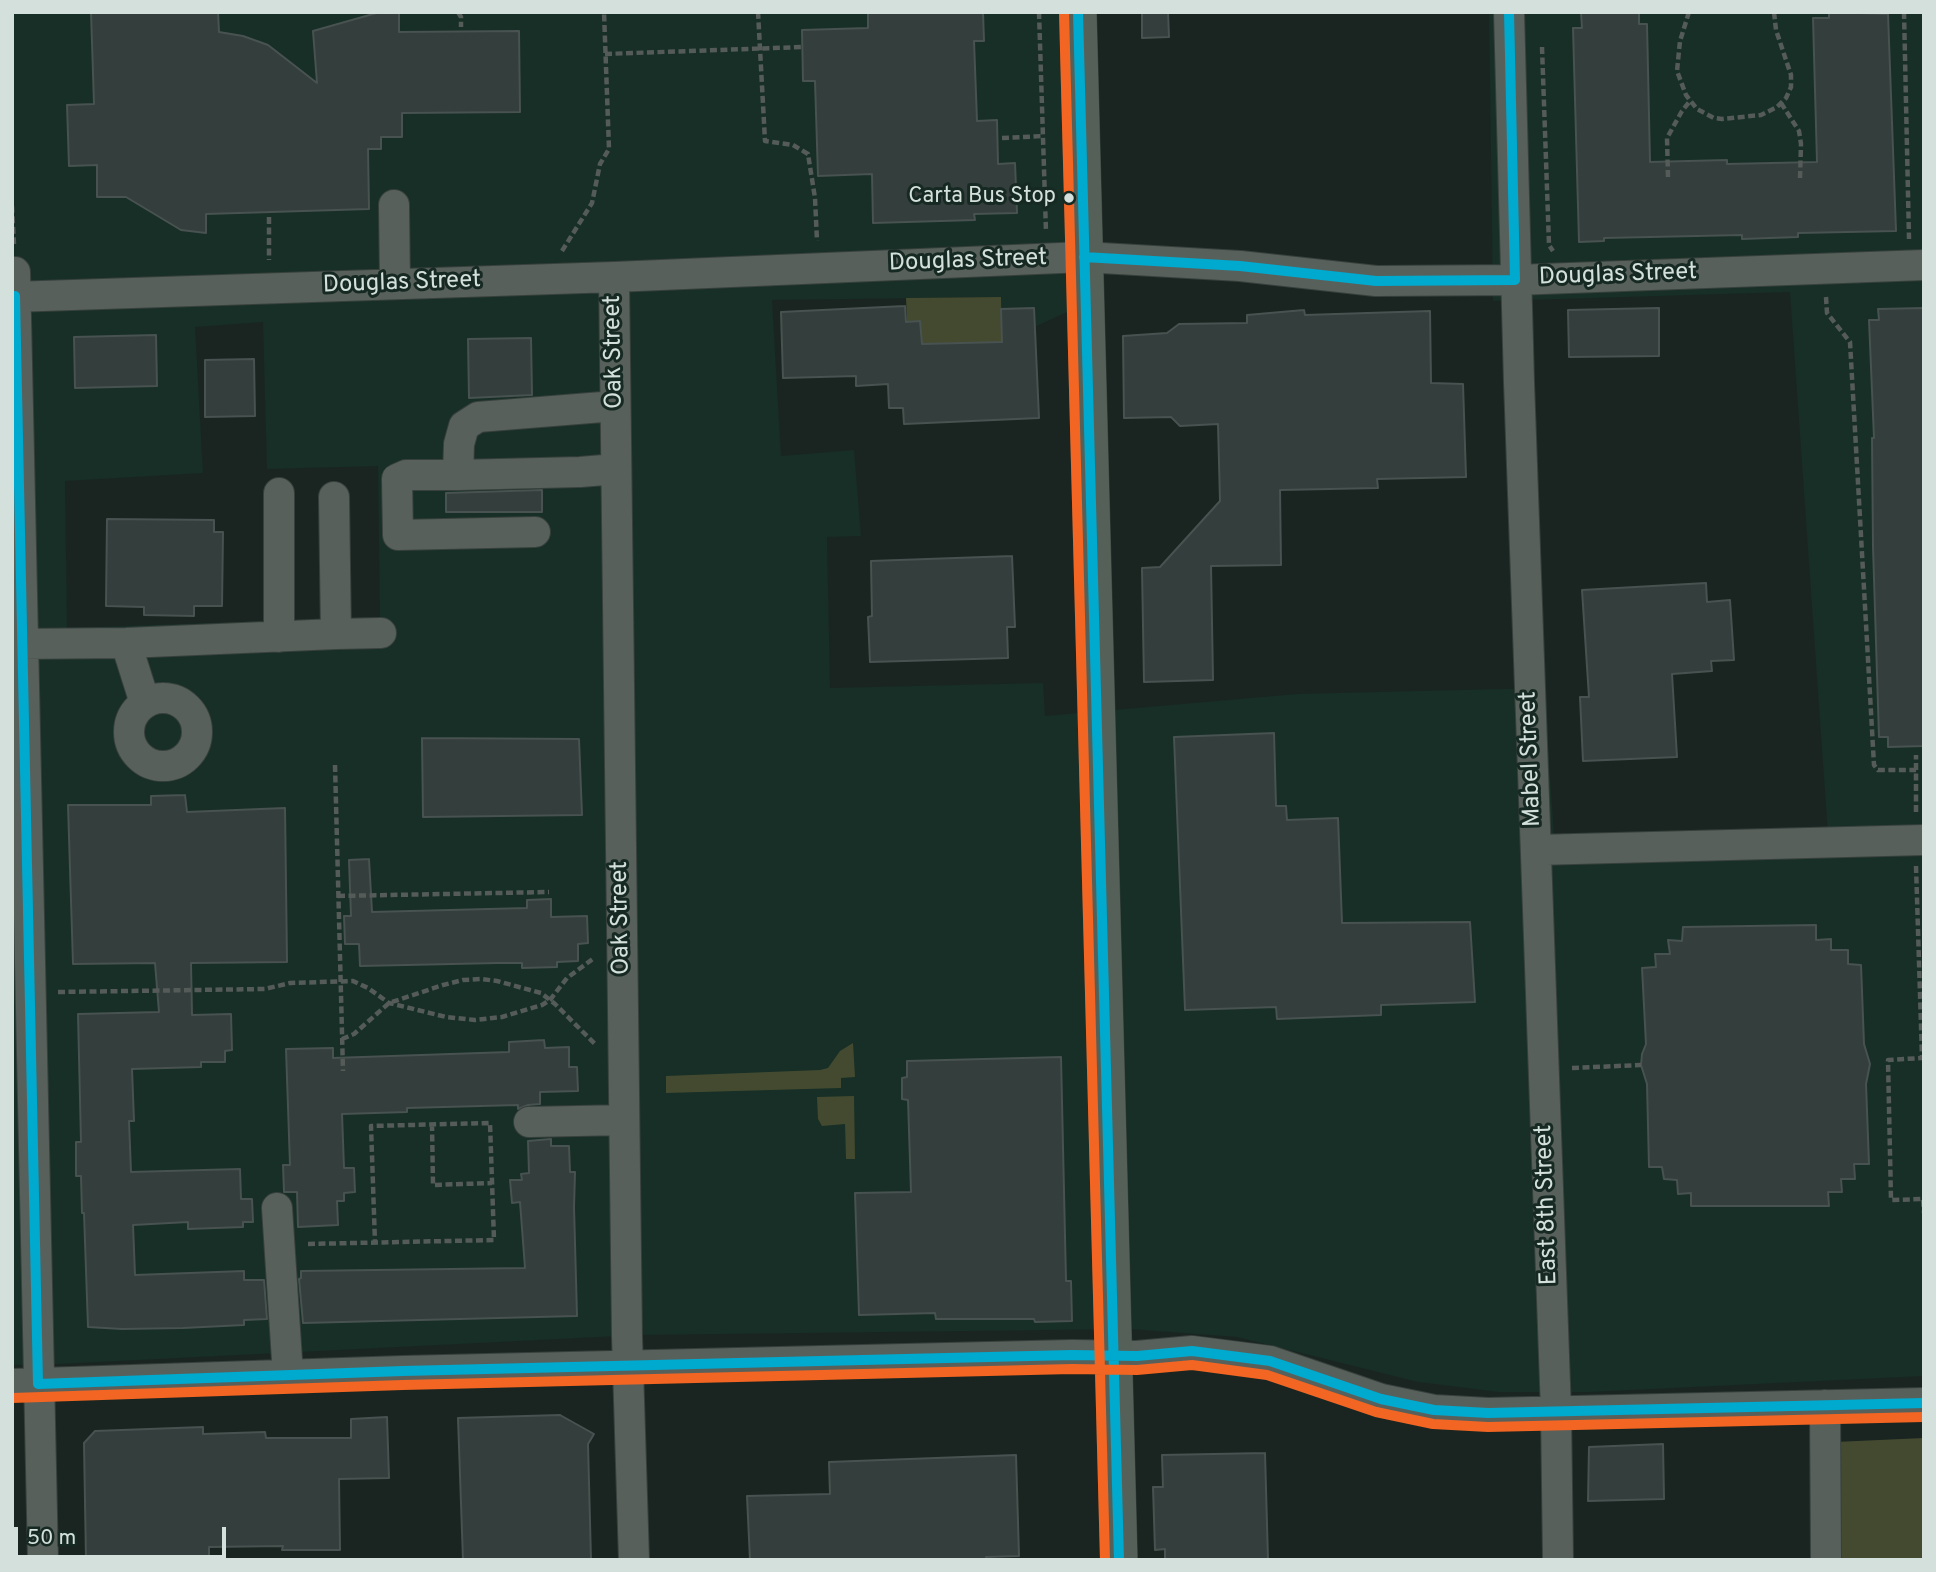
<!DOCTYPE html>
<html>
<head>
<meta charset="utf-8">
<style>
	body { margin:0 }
	#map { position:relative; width:1936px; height:1572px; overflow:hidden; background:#1a2521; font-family:Overpass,sans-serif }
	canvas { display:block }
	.frame { position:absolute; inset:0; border:14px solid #d4e0db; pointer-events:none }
	.scale { position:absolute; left:14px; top:1527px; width:212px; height:32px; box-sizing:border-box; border:4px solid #d4e0db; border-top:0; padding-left:9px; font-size:21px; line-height:24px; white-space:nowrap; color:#d4e0db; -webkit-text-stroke:5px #162922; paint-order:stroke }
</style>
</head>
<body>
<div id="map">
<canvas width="1936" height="1572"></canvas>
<div class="frame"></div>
<div class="scale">50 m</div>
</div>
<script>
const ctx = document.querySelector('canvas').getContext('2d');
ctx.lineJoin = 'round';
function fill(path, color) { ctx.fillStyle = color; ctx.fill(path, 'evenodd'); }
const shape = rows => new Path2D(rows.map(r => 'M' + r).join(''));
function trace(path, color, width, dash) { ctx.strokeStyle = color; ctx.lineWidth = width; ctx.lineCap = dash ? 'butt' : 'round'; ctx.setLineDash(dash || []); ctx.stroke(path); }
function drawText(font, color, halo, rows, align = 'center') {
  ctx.font = font + ' Overpass,sans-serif'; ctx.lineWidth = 6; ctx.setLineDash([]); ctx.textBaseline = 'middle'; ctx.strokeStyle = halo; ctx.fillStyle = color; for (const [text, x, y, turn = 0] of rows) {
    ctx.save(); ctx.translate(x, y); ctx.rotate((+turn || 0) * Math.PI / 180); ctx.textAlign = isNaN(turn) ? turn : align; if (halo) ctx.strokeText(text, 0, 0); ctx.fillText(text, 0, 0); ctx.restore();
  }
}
const built = shape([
	[12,12,1097,12,1104,295,1002,342,1001,297,772,300,781,456,854,450,861,536,827,537,830,688,1043,683,1045,716,1297,694,1544,688,1554,834,1828,834,1790,292,1493,301,1489,12,1924,12,1924,1376,1589,1392,1499,1392,1418,1382,1237,1337,1129,1329,639,1335,58,1364,12,1365],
	[263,322,267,469,378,466,380,617,67,628,65,481,203,473,195,327]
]);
const green = shape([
	[1001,297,1002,342,922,344,920,321,907,321,906,298],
	[853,1043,855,1077,841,1078,841,1088,666,1093,666,1076,820,1070,828,1068,840,1051],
	[854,1096,855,1159,846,1159,845,1124,822,1126,818,1119,817,1097],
	[1924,1438,1924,1560,1840,1560,1835,1442]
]);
const building = shape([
	[91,12,218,12,219,32,243,36,268,45,317,83,313,31,380,12,399,12,399,32,519,31,520,112,402,113,402,137,381,137,381,149,368,149,369,209,206,214,206,233,181,230,126,197,97,197,97,165,69,166,67,105,94,104,91,12],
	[868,12,983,12,984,41,974,41,977,121,997,120,998,164,1015,163,1017,213,974,214,975,220,873,223,872,174,818,176,815,81,803,81,802,30,868,28,868,12],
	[1142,12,1168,12,1169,37,1142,38,1142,12],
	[1581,12,1639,12,1639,24,1647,24,1650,162,1727,160,1727,164,1817,162,1813,18,1829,18,1829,12,1888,14,1896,231,1798,233,1798,237,1742,239,1742,235,1604,238,1604,241,1579,242,1573,28,1582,28,1581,12],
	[905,306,906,322,920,321,922,344,1002,342,1001,309,1034,308,1039,418,904,424,903,408,889,408,888,384,856,386,856,376,783,378,781,312,905,306],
	[1659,308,1659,356,1569,357,1568,310,1659,308],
	[1924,308,1924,746,1888,747,1888,737,1879,737,1873,547,1872,438,1874,438,1869,320,1879,320,1878,309,1924,308],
	[1304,310,1305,315,1430,311,1431,383,1463,384,1466,477,1377,479,1378,488,1280,490,1281,565,1211,566,1213,680,1144,682,1142,568,1160,567,1220,501,1218,424,1180,426,1171,417,1124,418,1123,336,1167,333,1179,324,1247,323,1247,315,1304,310],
	[156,335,157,386,75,388,74,337,156,335],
	[531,338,532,395,469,398,468,339,531,338],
	[254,359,255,416,205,417,205,360,254,359],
	[542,490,542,512,446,512,446,493,542,490],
	[107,519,214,520,214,532,223,532,222,606,194,606,194,616,144,615,144,607,106,606,107,519],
	[1012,556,1015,627,1007,627,1008,658,870,662,868,617,872,616,871,561,1012,556],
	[1706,583,1707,602,1730,600,1734,660,1711,661,1712,671,1672,674,1677,757,1583,761,1580,697,1589,697,1582,590,1706,583],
	[1274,733,1276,806,1286,806,1287,820,1338,818,1342,923,1470,922,1475,1002,1381,1005,1381,1015,1277,1019,1276,1007,1185,1010,1174,737,1274,733],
	[422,738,579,739,582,815,423,817,422,738],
	[185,795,187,812,285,808,287,962,191,963,192,1015,231,1014,232,1050,225,1051,225,1062,201,1062,201,1067,132,1069,134,1121,129,1121,131,1172,240,1169,241,1199,252,1199,253,1222,243,1222,243,1227,188,1229,188,1222,133,1225,135,1275,244,1271,244,1280,264,1280,267,1319,244,1320,244,1325,183,1328,122,1329,88,1327,84,1213,82,1213,81,1176,76,1176,76,1142,81,1142,78,1014,159,1012,155,963,73,964,68,805,151,805,151,796,185,795],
	[369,859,372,912,527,908,527,900,551,899,551,917,587,916,588,943,578,944,578,961,557,962,557,967,522,968,522,963,498,963,360,966,359,944,345,944,344,916,351,916,349,860,369,859],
	[1816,925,1816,940,1831,939,1831,950,1848,950,1848,964,1861,965,1864,1044,1870,1064,1866,1084,1869,1164,1854,1164,1855,1179,1841,1179,1842,1192,1828,1192,1829,1206,1691,1206,1691,1193,1678,1194,1677,1180,1664,1179,1662,1167,1649,1167,1647,1084,1641,1065,1642,1054,1646,1044,1642,968,1656,967,1655,954,1670,954,1668,940,1682,941,1683,927,1816,925],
	[544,1040,545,1048,569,1047,569,1067,577,1067,578,1091,540,1092,540,1104,528,1105,518,1109,518,1105,407,1108,407,1112,342,1114,344,1168,354,1168,355,1192,344,1193,344,1201,337,1201,338,1225,298,1227,297,1192,284,1192,283,1165,290,1165,286,1049,333,1048,333,1058,509,1052,509,1042,544,1040],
	[1061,1057,1066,1281,1071,1281,1072,1321,1035,1322,1034,1319,936,1319,935,1313,859,1315,855,1193,911,1192,908,1100,902,1099,902,1078,907,1077,907,1061,1061,1057],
	[551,1139,551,1146,569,1146,570,1172,575,1172,574,1207,577,1316,303,1323,299,1279,301,1278,301,1271,525,1268,520,1202,512,1203,510,1180,522,1180,521,1174,529,1173,528,1141,551,1139],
	[560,1415,594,1434,588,1444,591,1560,463,1560,458,1418,560,1415],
	[387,1417,389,1478,339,1479,340,1550,282,1550,283,1546,209,1547,209,1560,86,1560,84,1443,95,1431,203,1427,203,1434,265,1432,266,1438,351,1438,351,1419,387,1417],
	[1663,1444,1664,1499,1588,1501,1589,1447,1663,1444],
	[1265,1453,1268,1560,1165,1560,1165,1549,1155,1550,1153,1487,1163,1487,1162,1455,1265,1453],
	[1016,1455,1019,1556,986,1557,986,1560,750,1560,747,1496,830,1494,829,1462,1016,1455]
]);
const path = shape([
	[458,12,461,17,461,27],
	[758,12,765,141,793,145,808,154,815,198,817,241],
	[1039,12,1046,232],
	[1689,12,1680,41,1677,71,1686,95,1697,109,1714,118,1722,119,1761,115,1777,107,1786,98,1791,87,1791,75,1776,30,1774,12],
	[1904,12,1909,239],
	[1542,47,1549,245,1553,251],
	[605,54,801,47],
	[1781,103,1799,131,1801,144,1800,179],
	[1002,138,1043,136],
	[1668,177,1667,138,1682,111,1690,101],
	[12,206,14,244],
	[269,217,269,260],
	[562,251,592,203,600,164,609,149,604,12],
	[1826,297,1827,313,1850,342,1874,765,1878,770,1916,770],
	[335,765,343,1071],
	[1916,812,1916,755],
	[1916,866,1922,1058,1888,1060,1891,1200,1923,1199,1924,1213],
	[338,896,549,892],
	[58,992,265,989,290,983,353,981,368,988,389,1003,446,1017,475,1020,502,1017,542,1005,550,1000,567,978,594,958],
	[342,1039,354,1034,389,1003,443,985,463,980,481,979,497,981,541,993,555,1004,595,1044],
	[1572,1068,1641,1065],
	[432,1124,433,1185,492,1183],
	[308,1244,494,1240,490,1123,371,1126,375,1243]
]);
const minor = shape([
	[1509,12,1519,382,1556,1411,1558,1560],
	[394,205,395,284],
	[15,272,43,1560],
	[614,277,627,1336,634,1560],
	[12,297,614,277,1084,257,1240,266,1376,281,1515,280,1924,265],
	[615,406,478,417,464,426,459,444,458,475,580,472,616,469],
	[458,475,406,475,397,479,398,535,535,532],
	[336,634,381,633],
	[279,637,279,493],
	[126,643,145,703],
	[12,644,126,643,336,634,334,497],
	'129 732a34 34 0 1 1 68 0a34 34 0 1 1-68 0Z',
	[1536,850,1924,840],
	[529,1122,624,1120],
	[277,1208,288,1375],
	[12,1384,403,1371,1072,1355,1137,1356,1192,1351,1270,1361,1381,1399,1434,1410,1488,1413,1924,1403],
	[1825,1405,1826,1560]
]);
const major = shape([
	[1078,12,1119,1560]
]);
const bus1 = shape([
	[1078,12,1119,1560],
	[1084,257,1240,266,1376,281,1515,280,1509,12],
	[12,297,15,296,38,1384,403,1371,1072,1355,1137,1356,1192,1351,1270,1361,1381,1399,1434,1410,1488,1413,1924,1403]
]);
const bus2 = shape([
	[1064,12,1105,1560],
	[12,1398,403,1385,1072,1369,1137,1370,1192,1365,1267,1375,1376,1412,1433,1424,1488,1427,1924,1417]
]);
const markers = [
	[1069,198,6,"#d4e0db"]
];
const busNames = [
	["Carta Bus Stop",1056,198]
];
const streetNames = [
	["Douglas Street",968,262,-2],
	["Douglas Street",1618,276,-2],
	["Douglas Street",402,284,-2],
	["Oak Street",615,352,-91],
	["Mabel Street",1532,759,-92],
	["Oak Street",622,918,-91],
	["East 8th Street",1548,1205,-92]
];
fill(built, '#172f26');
fill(green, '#444a30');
fill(building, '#343e3c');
trace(building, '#485250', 2);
trace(minor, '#37403c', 32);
trace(major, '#37403c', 38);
trace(path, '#545b58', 4.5, [7, 3.5]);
trace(minor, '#58605c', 30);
trace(major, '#556158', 37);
trace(bus1, '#00a9ce', 10);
trace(bus2, '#f26522', 10);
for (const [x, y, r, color] of markers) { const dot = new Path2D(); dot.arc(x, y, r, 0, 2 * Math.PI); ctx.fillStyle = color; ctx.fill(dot); trace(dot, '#162922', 2.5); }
drawText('22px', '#d4e0db', '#162922', busNames, 'right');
drawText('24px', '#d4e0db', '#162922', streetNames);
</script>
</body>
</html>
